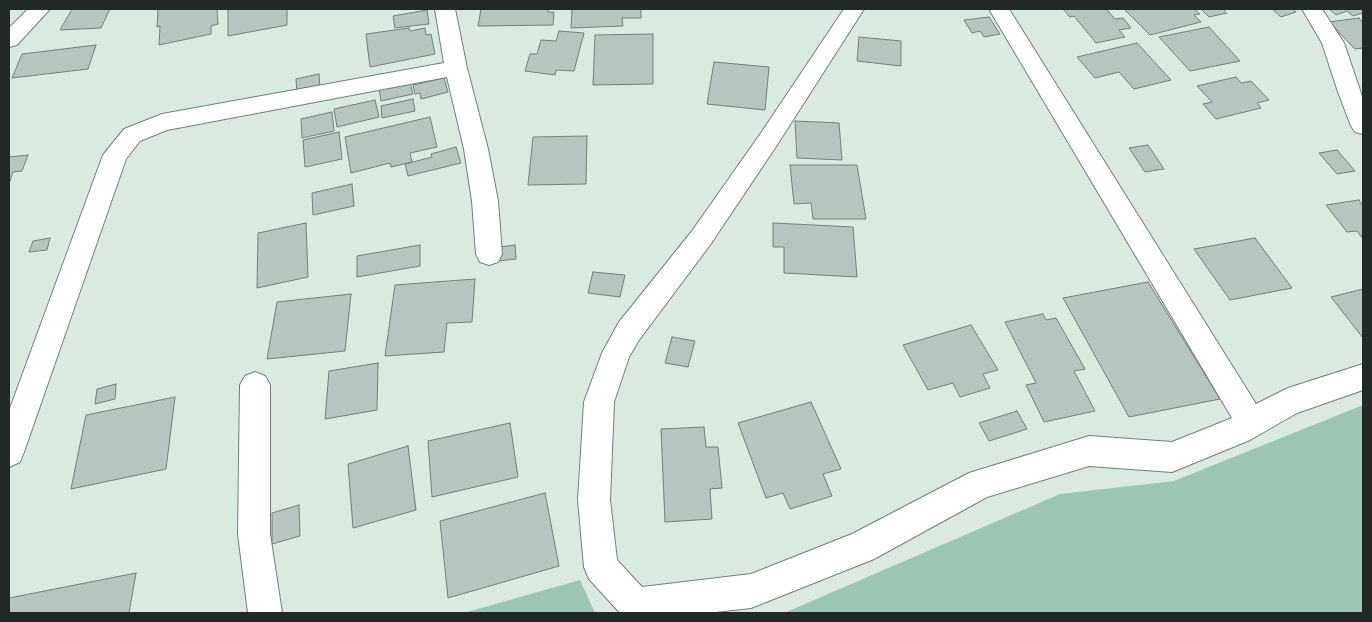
<!DOCTYPE html>
<html>
<head>
<meta charset="utf-8">
<style>
	body { margin:0 }
	#map { position:relative; width:1372px; height:622px; overflow:hidden; background:#daeae1; font-family:"Open Sans",sans-serif }
	canvas { display:block }
	.frame { position:absolute; inset:0; border:10px solid #222825; pointer-events:none }
</style>
</head>
<body>
<div id="map">
<canvas width="1372" height="622"></canvas>
<div class="frame"></div>
</div>
<script>
const ctx = document.querySelector('canvas').getContext('2d');
ctx.lineJoin = 'round';
function fill(path, color) { ctx.fillStyle = color; ctx.fill(path, 'evenodd'); }
const shape = rows => new Path2D(rows.map(r => 'M' + r).join(''));
function trace(path, color, width, dash) { ctx.strokeStyle = color; ctx.lineWidth = width; ctx.lineCap = dash ? 'butt' : 'round'; ctx.setLineDash(dash || []); ctx.stroke(path); }
const green = shape([
	[1363,405,1363,613,784,613,1060,494,1174,481],
	[580,580,594,611,598,613,464,613]
]);
const building = shape([
	[72,9,110,9,101,28,60,30,72,9],
	[158,9,217,9,218,24,211,26,211,34,159,45,160,26,157,27,158,9],
	[228,9,287,9,287,25,228,36,228,9],
	[481,9,548,9,548,12,554,12,553,25,478,26,481,9],
	[572,9,641,9,641,18,622,18,623,26,571,28,572,9],
	[1063,9,1109,9,1106,9,1115,19,1123,18,1131,28,1119,30,1125,37,1096,43,1074,16,1070,17,1063,9],
	[1124,9,1194,9,1200,14,1194,15,1201,22,1150,35,1124,9],
	[1201,9,1223,9,1227,13,1209,17,1201,9],
	[1272,9,1292,9,1296,12,1281,17,1272,9],
	[1329,9,1363,9,1363,13,1353,16,1347,11,1336,15,1329,9],
	[427,10,429,24,395,28,393,16,427,10],
	[989,17,1000,34,984,37,980,31,972,33,964,20,989,17],
	[1359,18,1363,23,1363,48,1355,49,1329,22,1359,18],
	[1209,27,1240,61,1190,71,1159,37,1209,27],
	[409,28,410,31,425,28,426,35,431,34,435,54,370,67,366,34,409,28],
	[559,31,584,33,574,71,556,70,555,75,525,71,530,54,537,54,541,40,556,41,559,31],
	[653,34,653,84,593,85,595,35,653,34],
	[859,37,901,41,901,66,857,61,859,37],
	[1137,43,1171,80,1134,89,1119,72,1095,78,1077,57,1137,43],
	[96,45,88,69,12,78,22,54,96,45],
	[714,62,769,67,765,110,707,104,714,62],
	[319,74,320,88,297,93,296,79,319,74],
	[1236,77,1241,83,1251,81,1269,100,1257,103,1261,108,1216,119,1203,104,1212,102,1197,86,1236,77],
	[444,78,448,92,421,99,420,93,415,94,413,85,444,78],
	[410,82,413,94,381,101,379,88,410,82],
	[413,99,415,111,382,118,381,106,413,99],
	[375,100,379,117,337,127,334,109,375,100],
	[332,112,334,131,302,138,301,119,332,112],
	[430,117,437,147,410,153,412,162,391,167,390,163,351,173,345,137,430,117],
	[795,121,839,123,842,160,797,158,795,121],
	[339,132,342,159,305,167,303,140,339,132],
	[587,136,586,184,528,185,533,137,587,136],
	[1148,145,1164,169,1145,172,1129,148,1148,145],
	[456,147,461,163,408,176,405,164,432,157,431,154,456,147],
	[1337,150,1355,171,1337,174,1319,153,1337,150],
	[28,155,22,171,13,172,9,184,9,157,28,155],
	[790,165,857,165,866,219,813,219,811,203,794,204,790,165],
	[352,184,354,206,313,215,312,193,352,184],
	[1359,200,1363,206,1363,239,1357,231,1347,232,1326,205,1359,200],
	[306,223,308,277,257,288,258,233,306,223],
	[773,223,853,227,857,277,784,273,784,247,773,247,773,223],
	[50,238,47,250,29,252,33,241,50,238],
	[1255,238,1292,288,1230,300,1194,249,1255,238],
	[420,245,420,266,357,277,357,256,420,245],
	[515,245,516,259,499,261,499,247,515,245],
	[593,272,625,275,620,297,588,293,593,272],
	[475,279,472,322,447,323,444,352,385,356,395,285,475,279],
	[1148,282,1220,399,1129,417,1063,298,1148,282],
	[1363,289,1363,338,1331,297,1363,289],
	[351,294,345,351,267,359,277,302,351,294],
	[1043,314,1046,320,1056,318,1085,369,1074,371,1095,411,1044,422,1026,385,1036,383,1005,322,1043,314],
	[971,325,998,370,983,374,990,388,960,397,953,383,928,390,903,345,971,325],
	[672,337,695,341,688,367,665,363,672,337],
	[378,363,377,410,325,419,329,371,378,363],
	[116,384,115,399,95,404,97,389,116,384],
	[175,397,166,469,71,489,86,415,175,397],
	[811,402,841,469,823,474,832,496,790,509,783,493,766,498,738,423,811,402],
	[1017,411,1027,429,989,441,979,423,1017,411],
	[510,423,518,477,432,497,428,441,510,423],
	[704,427,706,447,718,447,722,488,710,489,712,519,665,522,661,429,704,427],
	[408,446,416,510,353,528,348,464,408,446],
	[545,493,559,566,448,598,440,521,545,493],
	[299,505,300,536,272,544,272,513,299,505],
	[136,573,129,613,9,613,9,598,136,573]
]);
const street = shape([
	[28,9,50,9,17,45,9,47,9,28,28,9],
	[435,9,455,9,467,68,488,149,498,201,502,254,498,262,489,265,480,262,476,254,472,201,464,149,447,77,167,130,140,141,126,159,24,452,20,462,9,467,9,411,103,155,124,129,162,114,444,63,435,9],
	[844,9,864,9,777,145,710,245,639,340,629,357,614,402,610,500,617,560,642,587,751,574,852,534,969,473,1089,436,1172,442,1232,418,989,9,1009,9,1256,404,1288,388,1363,364,1363,390,1297,413,1250,440,1172,472,1089,466,987,497,874,559,751,608,707,613,620,613,589,579,584,567,578,500,584,402,602,353,619,322,692,231,761,133,844,9],
	[1302,9,1322,9,1344,43,1363,99,1363,134,1355,132,1351,126,1338,92,1322,43,1302,9],
	[255,372,265,376,270,385,270,534,282,613,248,613,238,534,240,385,245,376,255,372]
]);
fill(green, '#9cc6b1');
fill(building, '#b6c6be');
trace(building, '#718078', 1);
trace(street, '#708078', 2);
fill(street, '#fff');
</script>
</body>
</html>
